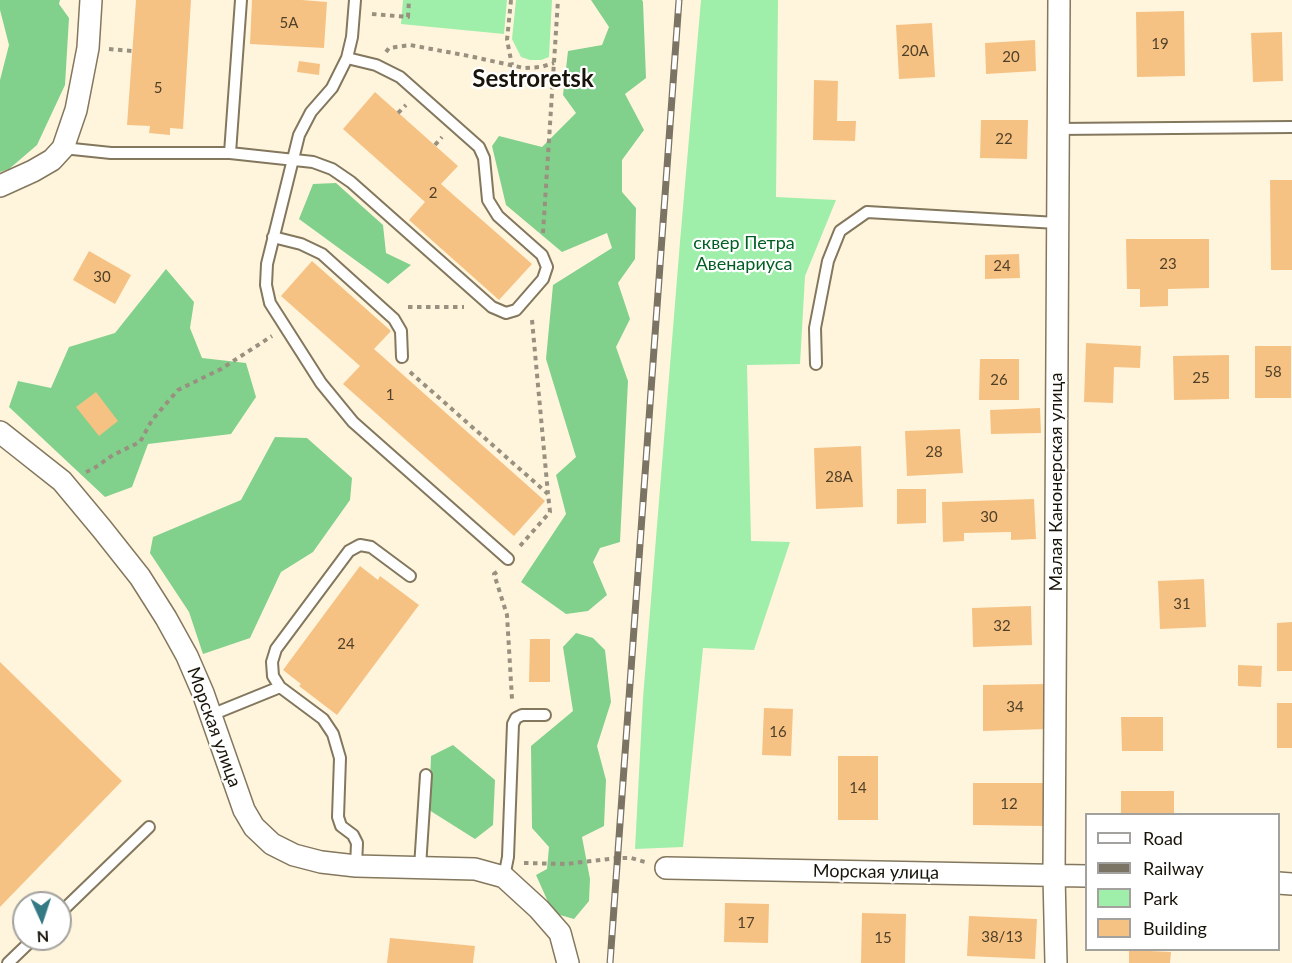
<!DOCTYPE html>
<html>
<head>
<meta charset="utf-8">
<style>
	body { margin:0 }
	#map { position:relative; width:1292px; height:963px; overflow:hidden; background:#fff5dd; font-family:Lato,sans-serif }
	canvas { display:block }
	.legend { position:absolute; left:1085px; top:813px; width:195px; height:138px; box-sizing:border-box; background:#fff; border:2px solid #a3a19d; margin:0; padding:8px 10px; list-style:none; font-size:18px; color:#19140a }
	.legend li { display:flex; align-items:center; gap:12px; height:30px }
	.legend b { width:30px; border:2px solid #a3a19d }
	.north { position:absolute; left:12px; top:891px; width:60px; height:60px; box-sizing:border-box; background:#fff; border:2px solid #a3a19d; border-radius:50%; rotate:177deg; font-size:16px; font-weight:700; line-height:24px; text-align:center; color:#19140a }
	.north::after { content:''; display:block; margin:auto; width:21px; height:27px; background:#347a85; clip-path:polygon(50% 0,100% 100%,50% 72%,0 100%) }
</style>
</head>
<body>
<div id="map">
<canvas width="1292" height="963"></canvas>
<ul class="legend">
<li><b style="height:8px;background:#fff"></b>Road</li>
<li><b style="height:8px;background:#7b7464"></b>Railway</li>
<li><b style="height:16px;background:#9feeaa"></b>Park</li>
<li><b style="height:16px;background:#f6c284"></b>Building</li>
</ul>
<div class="north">N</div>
</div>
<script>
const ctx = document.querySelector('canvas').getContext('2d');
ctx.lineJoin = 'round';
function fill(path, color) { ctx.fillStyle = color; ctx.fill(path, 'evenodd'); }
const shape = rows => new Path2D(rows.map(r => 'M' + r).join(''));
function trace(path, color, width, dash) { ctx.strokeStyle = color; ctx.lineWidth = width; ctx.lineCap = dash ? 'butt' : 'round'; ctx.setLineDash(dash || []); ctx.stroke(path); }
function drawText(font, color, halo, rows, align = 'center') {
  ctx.font = font + ' Lato,sans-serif'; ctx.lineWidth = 4.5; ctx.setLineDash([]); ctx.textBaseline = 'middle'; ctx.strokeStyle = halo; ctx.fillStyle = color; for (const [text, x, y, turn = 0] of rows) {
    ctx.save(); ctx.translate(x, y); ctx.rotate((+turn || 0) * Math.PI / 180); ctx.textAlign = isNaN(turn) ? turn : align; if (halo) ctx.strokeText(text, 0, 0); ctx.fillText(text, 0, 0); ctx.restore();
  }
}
const green = shape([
	[403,0,507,0,504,34,401,24],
	[516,0,552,0,549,57,541,60,530,60,521,57,512,39],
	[701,0,778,0,776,197,836,200,805,276,800,364,747,365,751,541,790,542,754,650,703,648,683,847,635,849,643,698,680,242]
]);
const forest = shape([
	[0,0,60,0,59,4,69,18,65,85,37,145,9,169,0,172,0,80,9,45,0,10],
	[591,0,642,0,643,2,646,78,625,94,644,130,622,160,622,192,636,208,635,259,618,283,630,319,616,347,628,381,620,542,600,548,593,562,607,595,588,611,566,614,521,582,566,514,556,475,576,457,546,359,553,285,612,248,607,233,562,252,506,205,492,146,499,136,542,147,576,113,563,95,568,51,602,45,609,27],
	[336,183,383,225,386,253,411,265,388,284,299,219,313,184],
	[166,269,194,302,190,328,202,358,246,363,256,397,231,434,148,444,132,487,105,497,9,407,18,381,51,388,69,347,115,333],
	[275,437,307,438,352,478,350,500,313,552,281,572,250,638,203,654,189,612,150,553,153,537,241,500],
	[576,633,593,638,605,650,611,702,597,746,606,780,604,826,582,837,590,879,589,901,574,919,553,913,536,875,547,869,549,847,532,828,531,746,573,711,563,647],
	[453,745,495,780,493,825,475,839,429,810,431,756]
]);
const building = shape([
	[136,0,191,0,183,129,170,128,170,135,149,133,150,126,127,125],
	[252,0,302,0,327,2,324,48,250,44],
	[1184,11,1185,76,1137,77,1136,12],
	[932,23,935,77,899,79,896,25],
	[1282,32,1283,81,1253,82,1251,33],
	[1035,40,1036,71,986,74,985,43],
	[299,61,320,64,319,75,297,72],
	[814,80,838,81,837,121,856,121,855,141,813,140],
	[375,92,458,166,441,184,532,264,499,300,409,220,425,202,343,129],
	[981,120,1028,120,1027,159,980,158],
	[1270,180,1292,180,1292,270,1271,270],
	[1126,239,1209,239,1209,288,1168,289,1168,306,1140,307,1140,289,1127,289],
	[89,251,131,275,115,304,73,280],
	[1019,254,1020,278,985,279,985,255],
	[312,261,391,331,374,349,545,501,514,536,343,384,360,366,281,296],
	[1086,343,1141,346,1140,368,1114,367,1113,403,1084,402],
	[1255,346,1291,346,1291,398,1255,398],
	[1229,355,1229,399,1174,400,1173,356],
	[980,359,1019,359,1019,400,979,400],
	[96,392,118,421,99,436,76,407],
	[1040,408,1041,433,991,434,990,410],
	[960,429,963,473,907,476,905,431],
	[861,446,863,507,816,509,814,448],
	[897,489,926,489,926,523,897,524],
	[1034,499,1036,539,1011,540,1011,532,964,533,964,541,943,542,942,502],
	[360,566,378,580,380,576,419,605,337,715,299,686,301,684,283,670],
	[1204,579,1206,627,1160,629,1158,581],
	[1031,606,1032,645,973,647,972,608],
	[1292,622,1292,671,1277,671,1277,623],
	[530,639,550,639,550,682,529,682],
	[0,662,122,781,0,907],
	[1238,665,1262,666,1261,687,1238,686],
	[1047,684,1048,729,983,731,983,685],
	[1277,703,1292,703,1292,748,1277,748],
	[764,708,793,709,791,756,762,755],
	[1121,717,1163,717,1163,751,1122,751],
	[838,756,878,756,878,820,838,820],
	[973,783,1044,783,1044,826,973,825],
	[1121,791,1174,791,1174,814,1121,814],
	[725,903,769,904,768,943,724,942],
	[862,913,906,914,905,963,861,963],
	[969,916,1037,919,1035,959,967,956],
	[390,938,475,946,473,963,387,963],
	[1129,950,1171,952,1170,963,1129,963]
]);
const path = shape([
	[511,0,507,40,512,65],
	[372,14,408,17,409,0],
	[109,49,132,51],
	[386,52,389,48,410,45,469,56,524,68,541,67,554,63],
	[398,113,406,105],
	[435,145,442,137],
	[543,233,558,0],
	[408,307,464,307],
	[532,320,548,494],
	[410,372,548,494,550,512,520,546],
	[86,472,93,469,113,455,140,442,152,420,178,390,221,369,272,336],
	[497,572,494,574,507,615,512,699],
	[524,863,566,864,617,858,631,858,645,862]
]);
const service = shape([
	[355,0,352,37,347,58,332,88,311,112,299,135,267,264,266,285,270,303,321,383,353,422,508,559],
	[1057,129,1292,127],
	[63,148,111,153,230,153,313,162,332,169,351,182,492,307,506,313,516,310,543,279,547,267,542,255,498,216,488,200,484,158,479,147,400,77,376,65,347,58],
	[230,153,241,0],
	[273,237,301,244,322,254,394,319,401,331,402,357],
	[816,364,815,328,828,261,840,231,867,212,1057,223],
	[211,715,280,687],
	[356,866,357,843,353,835,341,826,338,817,340,758,333,734,323,719,280,687,273,676,272,662,276,649,349,551,360,545,371,547,410,576],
	[420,867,426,775],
	[504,877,508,857,513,724,516,718,522,715,545,715],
	[60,913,149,827],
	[8,963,33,939]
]);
const minor = shape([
	[0,186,33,171,52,160,63,148,76,110,88,48,91,0],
	[0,432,62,481,102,529,140,577,166,618,187,656,203,693,244,810,254,827,272,844,294,855,321,862,356,866,475,869,504,877,539,909,560,933,568,963],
	[666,868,1086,876],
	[1278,883,1292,884],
	[1056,963,1054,875,1059,0]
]);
const rail = shape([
	[610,963,679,0]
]);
const numberNames = [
	["5А",289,23],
	["19",1160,44],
	["20А",915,51],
	["20",1011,57],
	["5",158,88],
	["22",1004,139],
	["2",433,193],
	["23",1168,264],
	["24",1002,266],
	["30",102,277],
	["58",1273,372],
	["25",1201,378],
	["26",999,380],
	["1",390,395],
	["28",934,452],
	["28А",839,477],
	["30",989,517],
	["31",1182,604],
	["32",1002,626],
	["24",346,644],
	["34",1015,707],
	["16",778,732],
	["14",858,788],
	["12",1009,804],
	["17",746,923],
	["38/13",1002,937],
	["15",883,938]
];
const parkNames = [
	["сквер Петра",744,243],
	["Авенариуса",744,264]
];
const streetNames = [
	["Малая Канонерская улица",1056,482,-90],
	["Морская улица",214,727,70],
	["Морская улица",876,872,1]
];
const districtNames = [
	["Sestroretsk",533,79]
];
fill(green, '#9feeaa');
fill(forest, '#81d08c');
fill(building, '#f6c284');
trace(service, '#83775d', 14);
trace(minor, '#83775d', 24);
trace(path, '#99917f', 4, [4.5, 4.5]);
trace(service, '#fff', 10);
trace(minor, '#fff', 21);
trace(rail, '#7b7464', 7);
trace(rail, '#fff', 4.5, [14]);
drawText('15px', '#504028', null, numberNames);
drawText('18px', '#015f22', '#fff', parkNames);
drawText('18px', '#19140a', '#fff', streetNames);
drawText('bold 24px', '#19140a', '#fff', districtNames);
</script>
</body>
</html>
